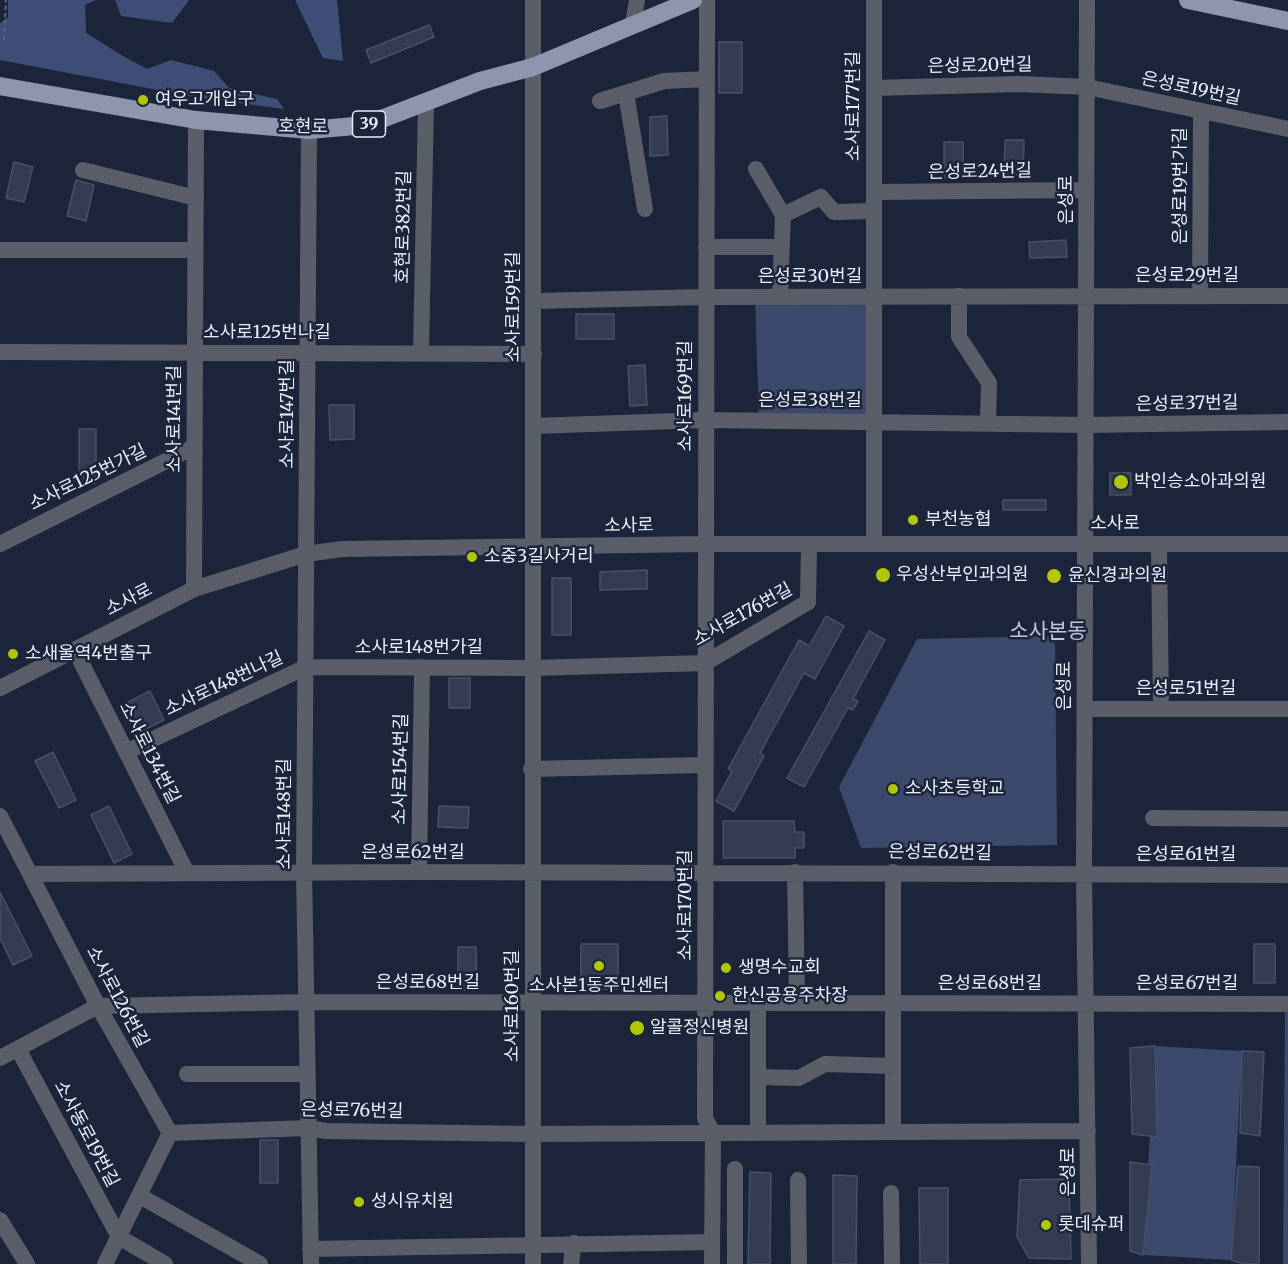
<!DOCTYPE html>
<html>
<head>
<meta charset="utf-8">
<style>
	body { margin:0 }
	canvas { display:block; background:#1d253a }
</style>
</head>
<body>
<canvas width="1288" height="1264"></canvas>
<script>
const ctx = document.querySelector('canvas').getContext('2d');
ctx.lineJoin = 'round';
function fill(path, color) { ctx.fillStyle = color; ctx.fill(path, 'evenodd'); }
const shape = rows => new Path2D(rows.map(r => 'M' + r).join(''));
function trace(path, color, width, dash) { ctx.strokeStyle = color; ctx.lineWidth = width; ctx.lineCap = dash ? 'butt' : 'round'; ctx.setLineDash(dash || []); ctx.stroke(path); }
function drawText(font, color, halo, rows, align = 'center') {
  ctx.font = font + ' Merriweather,"Noto Sans KR",serif'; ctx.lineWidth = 5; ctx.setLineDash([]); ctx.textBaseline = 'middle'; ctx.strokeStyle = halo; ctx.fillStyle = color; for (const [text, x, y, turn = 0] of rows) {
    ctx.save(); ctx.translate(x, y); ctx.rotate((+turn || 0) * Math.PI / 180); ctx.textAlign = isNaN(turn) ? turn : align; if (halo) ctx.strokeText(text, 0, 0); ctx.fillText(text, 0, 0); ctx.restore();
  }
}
const green = shape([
	[874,296,874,421,759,421,755,297],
	[1055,636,1057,845,861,848,839,787,917,639],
	[1285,1012,1288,1012,1288,1264,1283,1264],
	[1155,1046,1242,1051,1231,1260,1143,1255]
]);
const forest = shape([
	[8,0,96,0,85,5,86,33,123,56,147,69,171,60,214,71,229,88,277,99,284,109,195,97,0,60,0,23,8,17],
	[115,0,189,0,172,23,121,16],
	[295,0,337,0,343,61,323,58]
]);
const building = shape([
	[429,25,434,37,371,63,366,50,429,25],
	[719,42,742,42,742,93,719,93,719,42],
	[667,116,668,155,650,156,650,117,667,116],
	[1005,140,1024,140,1023,175,1004,175,1005,140],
	[944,142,963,142,963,178,944,178,944,142],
	[14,162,33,167,24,202,6,198,14,162],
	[76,180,94,185,86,221,67,216,76,180],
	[1066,240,1067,257,1030,258,1029,242,1066,240],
	[576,314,614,314,614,339,576,339,576,314],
	[645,365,647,405,630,406,628,366,645,365],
	[329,405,354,405,354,439,330,440,329,405],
	[79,429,96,429,96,483,79,483,79,429],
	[1110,473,1131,473,1131,495,1110,495,1110,473],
	[1003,500,1046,500,1046,510,1003,510,1003,500],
	[647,570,647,589,600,590,600,572,647,570],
	[552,578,571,578,571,635,552,635,552,578],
	[826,616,844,626,815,679,804,673,760,753,764,756,734,811,716,801,732,771,728,769,799,640,809,646,826,616],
	[869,631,885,640,853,699,858,701,853,710,848,708,804,787,787,778,869,631],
	[449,678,470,678,470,708,449,708,449,678],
	[150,691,164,720,142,731,128,702,150,691],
	[53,752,76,800,59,808,35,761,53,752],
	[109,806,132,854,114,863,91,815,109,806],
	[439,806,469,807,468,828,438,827,439,806],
	[723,821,794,821,795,832,804,832,804,848,795,848,795,858,723,858,723,821],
	[0,892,32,956,13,965,0,938,0,892],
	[581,944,618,944,618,989,581,989,581,944],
	[1254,944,1275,944,1275,983,1254,983,1254,944],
	[458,947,476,947,477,990,458,990,458,947],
	[1155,1046,1157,1137,1132,1134,1130,1048,1155,1046],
	[1242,1051,1264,1052,1260,1136,1240,1133,1242,1051],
	[260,1140,278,1140,278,1183,260,1183,260,1140],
	[1130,1162,1152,1165,1143,1255,1130,1251,1130,1162],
	[1238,1166,1259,1167,1259,1264,1243,1264,1231,1260,1238,1166],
	[750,1172,771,1173,770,1264,748,1264,750,1172],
	[833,1175,857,1176,856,1264,833,1264,833,1175],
	[1069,1179,1071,1259,1029,1258,1017,1237,1020,1180,1069,1179],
	[919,1188,948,1188,948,1264,920,1264,919,1188]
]);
const path = shape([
	[4,40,6,0]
]);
const minor = shape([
	[533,0,533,1264],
	[707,0,705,1118,713,1133,712,1264],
	[1087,0,1084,874,1089,1264],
	[633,25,637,0],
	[874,88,1019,84,1087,87,1288,129],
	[626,93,645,209],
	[600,101,664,81,707,79],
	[309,130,304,872,311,1264],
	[756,169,783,215,780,297],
	[83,170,196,198],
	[874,192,1086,190],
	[783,215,821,197,834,212,874,211],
	[706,247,782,247],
	[0,250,195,250],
	[959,296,959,337,989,383,988,423],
	[1200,296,1201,111],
	[534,301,706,297,1288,296],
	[0,352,534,354],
	[421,353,426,102],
	[534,426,705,420,1086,425,1288,422],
	[0,544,194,447],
	[874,544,874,0],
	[1159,544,1161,709],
	[194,589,196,120],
	[75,650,187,873],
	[0,688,194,589,306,554,342,549,705,544,1288,544],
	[1085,709,1288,709],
	[126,752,306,667,533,668,705,663,808,602,809,544],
	[531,769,705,765],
	[0,816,98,1006,170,1133],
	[1153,818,1288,819],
	[419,872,422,667],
	[795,872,797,1002],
	[31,874,419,872,1288,875],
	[18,1049,119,1237,165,1264],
	[0,1058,98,1006,306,1002,1288,1004],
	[187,1074,307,1074],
	[758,1077,799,1078,825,1064,893,1066],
	[893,1132,893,872],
	[170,1133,308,1128,326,1131,533,1134,1088,1131],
	[758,1133,758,1002],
	[798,1180,799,1264],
	[891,1193,892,1264],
	[140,1196,260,1264],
	[0,1220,27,1264],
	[310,1249,712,1242],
	[105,1264,170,1133],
	[571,1264,574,1243],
	[735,1264,735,1169]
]);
const major = shape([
	[1188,0,1288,21],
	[0,86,196,120,309,130,366,125,480,81,533,67,693,0]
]);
const markers = [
	[143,100,6,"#b0c503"],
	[1121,482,8,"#b0c503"],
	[913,520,6,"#b0c503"],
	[472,557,6,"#b0c503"],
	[883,575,8,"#b0c503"],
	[1054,576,8,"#b0c503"],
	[13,654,6,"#b0c503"],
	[893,789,6,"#b0c503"],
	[599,966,6,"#b0c503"],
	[726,968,6,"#b0c503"],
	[720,996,6,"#b0c503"],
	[637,1028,8,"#b0c503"],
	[359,1202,6,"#b0c503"],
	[1046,1225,6,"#b0c503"]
];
const shields = [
	[369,124,33]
];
const shieldNames = [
	["39",369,124]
];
const streetNames = [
	["은성로20번길",980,66,-1],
	["은성로19번길",1191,89,12],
	["소사로177번길",854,106,-90],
	["호현로",303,127,1],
	["은성로24번길",980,172,-1],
	["은성로19번가길",1181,186,-90],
	["은성로",1067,200,-90],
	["호현로382번길",404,227,-89],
	["은성로29번길",1187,276],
	["은성로30번길",810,277],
	["소사로159번길",514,307,-90],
	["소사로125번나길",267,333],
	["소사로169번길",686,396,-90],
	["은성로38번길",810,401],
	["은성로37번길",1187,404,-1],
	["소사로147번길",288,414,-90],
	["소사로141번길",175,419,-90],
	["소사로125번가길",88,478,-26],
	["소사로",1115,524],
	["소사로",629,526,-1],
	["소사로",129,600,-27],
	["소사로176번길",743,615,-29],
	["소사로148번가길",419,648],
	["소사로148번나길",224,684,-25],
	["은성로",1065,686,-90],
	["은성로51번길",1186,689],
	["소사로134번길",149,753,63],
	["소사로154번길",401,769,-89],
	["소사로148번길",285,814,-90],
	["은성로62번길",413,853],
	["은성로62번길",940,853,1],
	["은성로61번길",1186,855],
	["소사로170번길",686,905,-90],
	["은성로68번길",428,983],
	["은성로68번길",990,984],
	["은성로67번길",1187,984],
	["소사로126번길",117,997,62],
	["소사로160번길",513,1006,-90],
	["은성로76번길",352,1111,1],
	["소사동로19번길",86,1134,62],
	["은성로",1069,1172,-90]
];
const poiNames = [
	["여우고개입구",155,100],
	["박인승소아과의원",1134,482],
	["부천농협",925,520],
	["소중3길사거리",484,557],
	["우성산부인과의원",896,575],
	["윤신경과의원",1068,576],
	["소새울역4번출구",25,654],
	["소사초등학교",905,789],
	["생명수교회",738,968],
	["소사본1동주민센터",599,986,"center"],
	["한신공용주차장",732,996],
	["알콜정신병원",650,1028],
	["성시유치원",371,1202],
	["롯데슈퍼",1058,1225]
];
const quarterNames = [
	["소사본동",1048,632]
];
fill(green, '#3b496c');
fill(forest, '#3f4e76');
fill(building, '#333c53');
trace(building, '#475168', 1.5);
trace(path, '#5c6376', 2, [4.5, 3]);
trace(minor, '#5a5e69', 16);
trace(major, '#8d96ad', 18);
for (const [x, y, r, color] of markers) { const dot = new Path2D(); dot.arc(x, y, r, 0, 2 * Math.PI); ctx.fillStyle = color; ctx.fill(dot); trace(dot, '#1d253a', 2); }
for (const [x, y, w] of shields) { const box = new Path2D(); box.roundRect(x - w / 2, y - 13, w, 26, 4.5); ctx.fillStyle = '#1d253a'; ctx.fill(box); trace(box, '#e7edfc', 1.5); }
drawText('bold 16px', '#e7edfc', null, shieldNames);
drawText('18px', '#e7edfc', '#1d253a', streetNames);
drawText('18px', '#e7edfc', '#1d253a', poiNames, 'left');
drawText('21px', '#bbc7e2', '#1d253a', quarterNames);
</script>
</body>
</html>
